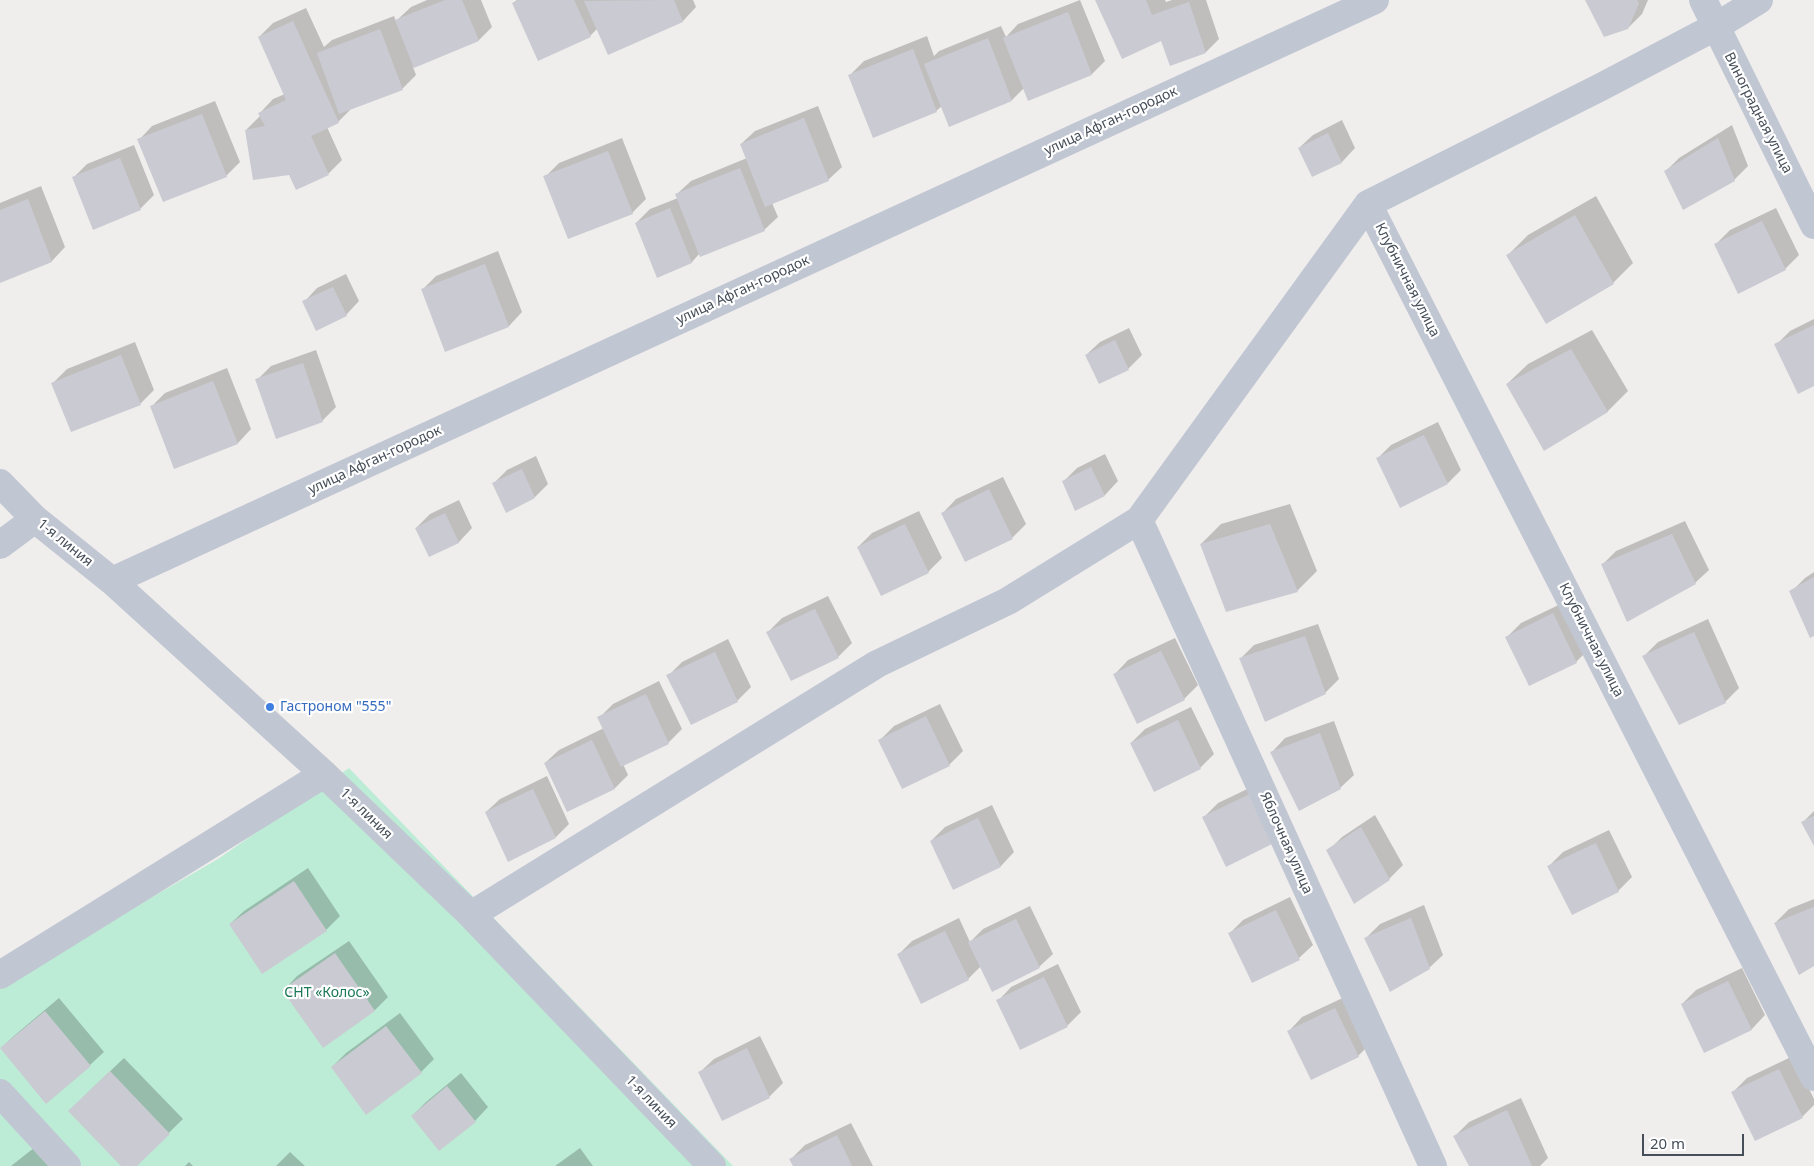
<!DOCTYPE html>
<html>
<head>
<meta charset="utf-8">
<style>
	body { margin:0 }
	#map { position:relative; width:1814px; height:1166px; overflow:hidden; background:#f0eded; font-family:"Noto Sans",sans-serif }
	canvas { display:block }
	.scale { position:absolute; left:1642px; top:1134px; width:102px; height:22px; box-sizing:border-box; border:2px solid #464e59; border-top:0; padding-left:6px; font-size:15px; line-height:18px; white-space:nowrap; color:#464e59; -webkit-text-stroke:4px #fff; paint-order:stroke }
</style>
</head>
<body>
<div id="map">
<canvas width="1814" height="1166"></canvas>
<div class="scale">20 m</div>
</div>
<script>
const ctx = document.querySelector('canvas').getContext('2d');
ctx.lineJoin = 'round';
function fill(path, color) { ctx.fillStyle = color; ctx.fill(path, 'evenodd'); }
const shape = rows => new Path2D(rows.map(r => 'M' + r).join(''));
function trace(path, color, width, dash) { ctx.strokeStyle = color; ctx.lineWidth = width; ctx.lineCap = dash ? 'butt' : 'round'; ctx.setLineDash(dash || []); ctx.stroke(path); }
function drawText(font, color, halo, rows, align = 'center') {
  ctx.font = font + ' "Noto Sans",sans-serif'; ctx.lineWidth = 4.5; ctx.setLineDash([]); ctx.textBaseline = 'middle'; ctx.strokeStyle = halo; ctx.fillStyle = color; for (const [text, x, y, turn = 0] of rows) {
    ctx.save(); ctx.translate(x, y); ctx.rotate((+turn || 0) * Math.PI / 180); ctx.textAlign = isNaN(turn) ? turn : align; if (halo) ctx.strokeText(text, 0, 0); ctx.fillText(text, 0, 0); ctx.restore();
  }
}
const green = shape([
	[349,768,733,1166,0,1166,0,985,218,859]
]);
const shadow = shape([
	[427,0,481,0,492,27,479,40,413,67,416,75,402,89,352,108,338,122,327,127,342,160,328,174,290,173,246,130,261,115,260,113,273,99,285,94,259,37,273,23,306,8,324,47,332,40,394,16,396,21,411,7],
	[517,0,693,0,696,7,683,21,609,54,598,28,590,36,513,3],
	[1080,0,1105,61,1092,74,1024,88,1012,100,949,125,942,106,936,111,850,75,864,61,927,36,934,56,939,51,1001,26,1006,37,1018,24],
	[1097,0,1165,0,1166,2,1172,0,1206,0,1219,39,1206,52,1171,64,1162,39],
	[1586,0,1648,0,1642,14,1628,28],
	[215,101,240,162,226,176,139,140,152,126],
	[818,106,842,167,828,180,772,203,778,217,764,230,700,253,692,262,658,276,636,223,650,209,678,198,677,194,691,181,747,158,741,144,755,131],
	[1342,120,1355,148,1342,162,1313,176,1299,148,1313,135],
	[1732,125,1748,166,1734,180,1665,172,1679,158],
	[622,138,646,199,632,213,545,177,559,163],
	[134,145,154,195,140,209,73,178,87,164],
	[41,186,65,247,52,261,0,282,0,203],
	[1596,196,1633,263,1613,283,1508,255,1528,235],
	[1776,208,1799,255,1785,269,1716,244,1730,230],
	[498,251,522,312,509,326,446,351,422,290,436,276],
	[346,274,359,301,346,315,304,302,317,288],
	[1814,319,1814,385,1776,345,1790,331],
	[1129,328,1142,355,1128,369,1100,382,1086,355,1100,342],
	[1592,330,1628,391,1608,411,1544,450,1507,384,1528,364],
	[135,342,154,390,140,404,53,383,67,369],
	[316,350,336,407,322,421,257,380,271,366],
	[227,368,251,429,238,443,175,468,151,407,165,393],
	[1438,422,1461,470,1448,483,1378,458,1391,445],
	[1105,454,1118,481,1105,495,1076,509,1063,482,1077,468],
	[536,456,548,484,535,497,493,484,507,470],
	[1003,477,1026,524,1012,538,943,513,956,499],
	[459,500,472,528,459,542,430,555,416,528,430,514],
	[1290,504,1317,571,1297,591,1201,544,1221,524],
	[919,511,942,558,928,572,858,547,872,533],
	[1685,521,1709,570,1695,583,1602,565,1616,551],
	[1814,572,1814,634,1791,592,1805,578],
	[828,596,852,643,838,657,768,632,782,618],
	[1567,601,1590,648,1576,662,1530,684,1507,637,1521,623],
	[1708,619,1739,688,1725,702,1644,656,1658,642],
	[1318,624,1339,679,1325,693,1240,659,1254,645],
	[1175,638,1198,685,1184,699,1115,674,1128,660],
	[728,639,751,687,737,701,668,676,682,662],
	[659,681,682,729,668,743,623,764,628,775,615,788,568,811,545,763,559,750,604,728,599,718,613,704],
	[940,704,963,751,949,765,880,740,894,726],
	[1191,707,1214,754,1200,768,1131,743,1145,729],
	[1334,721,1354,775,1340,788,1272,752,1285,738],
	[547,776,569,824,556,837,486,812,500,799],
	[1264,781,1226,865,1204,817,1218,803],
	[992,805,1014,852,1001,866,954,888,931,841,945,827],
	[1814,811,1814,843,1803,822],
	[1375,815,1403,865,1389,879,1328,851,1342,837],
	[1609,830,1632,877,1618,891,1549,866,1563,852],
	[308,868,340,916,326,930,262,972,230,924,244,911],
	[1290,897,1313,945,1299,958,1229,934,1243,920],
	[1814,899,1814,965,1775,923,1789,909],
	[1424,905,1443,955,1429,968,1366,938,1380,924],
	[1030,906,1053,954,1039,967,981,966,968,979,899,954,912,941,959,918,970,942,983,929],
	[349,941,388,997,375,1010,284,990,297,976],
	[1058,964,1081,1012,1068,1025,1021,1048,998,1001,1011,987],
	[1742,968,1765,1015,1752,1029,1705,1052,1682,1004,1696,990],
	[1349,995,1372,1042,1358,1056,1289,1031,1302,1017],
	[59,998,104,1052,90,1065,1,1048,15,1035],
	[400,1013,434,1059,421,1072,332,1067,346,1053],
	[760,1036,783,1083,769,1097,700,1072,714,1059],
	[1793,1056,1814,1099,1814,1105,1802,1117,1733,1092,1747,1078],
	[124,1058,183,1119,135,1166,123,1166,83,1097],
	[461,1073,488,1107,475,1121,412,1116,426,1102],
	[1521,1098,1548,1158,1540,1166,1470,1166,1455,1136,1469,1122],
	[851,1123,873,1166,794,1166,791,1159,805,1145],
	[44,1140,64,1166,11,1166],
	[580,1148,593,1166,555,1166],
	[290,1152,305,1166,276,1166],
	[189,1162,193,1166,185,1166]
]);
const building = shape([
	[445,0,462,0,479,41,414,68,395,20],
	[519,0,574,0,591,37,538,61,512,3],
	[674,0,683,22,608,55,584,1],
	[1095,0,1146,0,1152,15,1189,2,1206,53,1170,66,1161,41,1122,59],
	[1585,0,1637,0,1639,3,1628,29,1604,37],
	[1068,12,1092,75,1028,101,1003,38],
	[293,21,339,123,311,136,329,175,296,190,289,175,253,180,245,130,265,126,258,113,286,100,258,37],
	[380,29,403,90,339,114,317,53],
	[988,38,1012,101,949,127,924,64],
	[913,49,937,112,873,138,848,75],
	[202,114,227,177,163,202,137,139],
	[804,118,829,181,765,207,740,144],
	[1328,133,1342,163,1312,177,1298,148],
	[1718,138,1735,181,1683,210,1664,171],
	[608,151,633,214,568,239,543,176],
	[120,158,141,210,93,230,72,177],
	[740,168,765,231,700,257,675,194],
	[28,199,52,262,0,283,0,210],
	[670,208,692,263,657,278,635,223],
	[1575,215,1614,284,1546,324,1506,255],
	[1762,221,1786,270,1738,294,1714,244],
	[485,264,509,327,445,352,421,289],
	[333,287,347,316,316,331,302,301],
	[1814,325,1814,386,1798,394,1774,344],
	[1115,340,1129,370,1099,384,1085,355],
	[1571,349,1608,412,1544,451,1506,384],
	[121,355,141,405,71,432,51,383],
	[303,363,323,422,276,439,255,379],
	[213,381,238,444,174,469,150,406],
	[1424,435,1448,484,1400,508,1376,458],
	[1091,467,1105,496,1075,511,1062,481],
	[522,469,535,498,506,513,492,483],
	[989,489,1013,539,965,562,941,513],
	[445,513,459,543,429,557,415,528],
	[905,524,929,573,881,596,857,547],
	[1270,524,1298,592,1226,612,1200,544],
	[1672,534,1696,584,1627,622,1601,564],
	[1814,577,1814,636,1810,638,1789,591],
	[815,609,839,658,791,681,766,632],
	[1553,613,1577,663,1529,686,1505,637],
	[1694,632,1726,703,1679,725,1642,656],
	[1305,636,1326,694,1265,722,1239,658],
	[1161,651,1185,700,1137,724,1113,674],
	[715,652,738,702,691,725,666,675],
	[646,694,669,744,621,767,597,717],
	[926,716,950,766,902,789,878,740],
	[1178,720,1201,769,1154,792,1130,743],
	[1320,733,1341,789,1299,811,1270,752],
	[592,740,615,789,567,812,544,763],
	[533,789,556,838,508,862,485,812],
	[1250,794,1274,843,1226,867,1202,817],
	[1814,816,1814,846,1801,822],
	[978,818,1001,867,953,890,930,841],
	[1361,827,1390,880,1354,904,1326,850],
	[1596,843,1619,892,1572,915,1547,866],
	[294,881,327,931,262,974,229,924],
	[1814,907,1814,966,1799,975,1774,923],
	[1276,910,1300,960,1252,983,1228,933],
	[1411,918,1430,969,1390,992,1364,938],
	[1016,919,1040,968,992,992,968,942],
	[945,931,969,980,921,1004,897,954],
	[335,953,375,1011,323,1048,282,990],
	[1044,977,1068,1027,1020,1050,996,1000],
	[1728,981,1752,1030,1704,1053,1681,1004],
	[1335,1008,1359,1057,1311,1080,1287,1031],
	[45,1011,91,1066,46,1104,0,1048],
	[386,1026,422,1073,366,1115,331,1067],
	[747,1048,770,1098,722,1121,698,1072],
	[1779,1069,1803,1118,1755,1141,1731,1092],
	[110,1071,170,1134,137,1166,121,1166,68,1111],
	[447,1086,476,1122,439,1151,411,1116],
	[1507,1110,1532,1166,1469,1166,1453,1136],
	[837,1135,852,1166,793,1166,789,1159]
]);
const minor = shape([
	[1703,0,1814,225],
	[1368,204,1814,1077],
	[0,483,35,519,112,581,324,774,471,915,712,1166],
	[1139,520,1433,1166],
	[0,545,35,519],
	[112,581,1375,0],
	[471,915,877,664,1008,601,1139,520,1368,204,1601,87,1715,27,1759,0],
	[0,975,324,774],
	[0,1093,67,1166]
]);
const markers = [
	[270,707,5,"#3f7fe0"]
];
const streetNames = [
	["Виноградная улица",1758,113,63],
	["улица Афган-городок",1111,121,-25],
	["Клубничная улица",1407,280,63],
	["улица Афган-городок",743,290,-25],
	["улица Афган-городок",375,460,-25],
	["1-я линия",65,543,39],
	["Клубничная улица",1591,640,63],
	["1-я линия",366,814,44],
	["Яблочная улица",1286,843,66],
	["1-я линия",651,1102,46]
];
const shopNames = [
	["Гастроном \"555\"",280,707]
];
const parkNames = [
	["СНТ «Колос»",327,993]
];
fill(green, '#bdecd6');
fill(shadow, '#0003');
fill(building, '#cacbd2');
trace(minor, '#c1c7d2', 28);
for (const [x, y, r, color] of markers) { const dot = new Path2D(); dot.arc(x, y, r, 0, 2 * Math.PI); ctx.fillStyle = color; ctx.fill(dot); trace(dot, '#fff', 2); }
drawText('14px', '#464e59', '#fff', streetNames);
drawText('14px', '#366cbe', '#fff', shopNames, 'left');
drawText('14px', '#1b7756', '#fff', parkNames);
</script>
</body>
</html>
